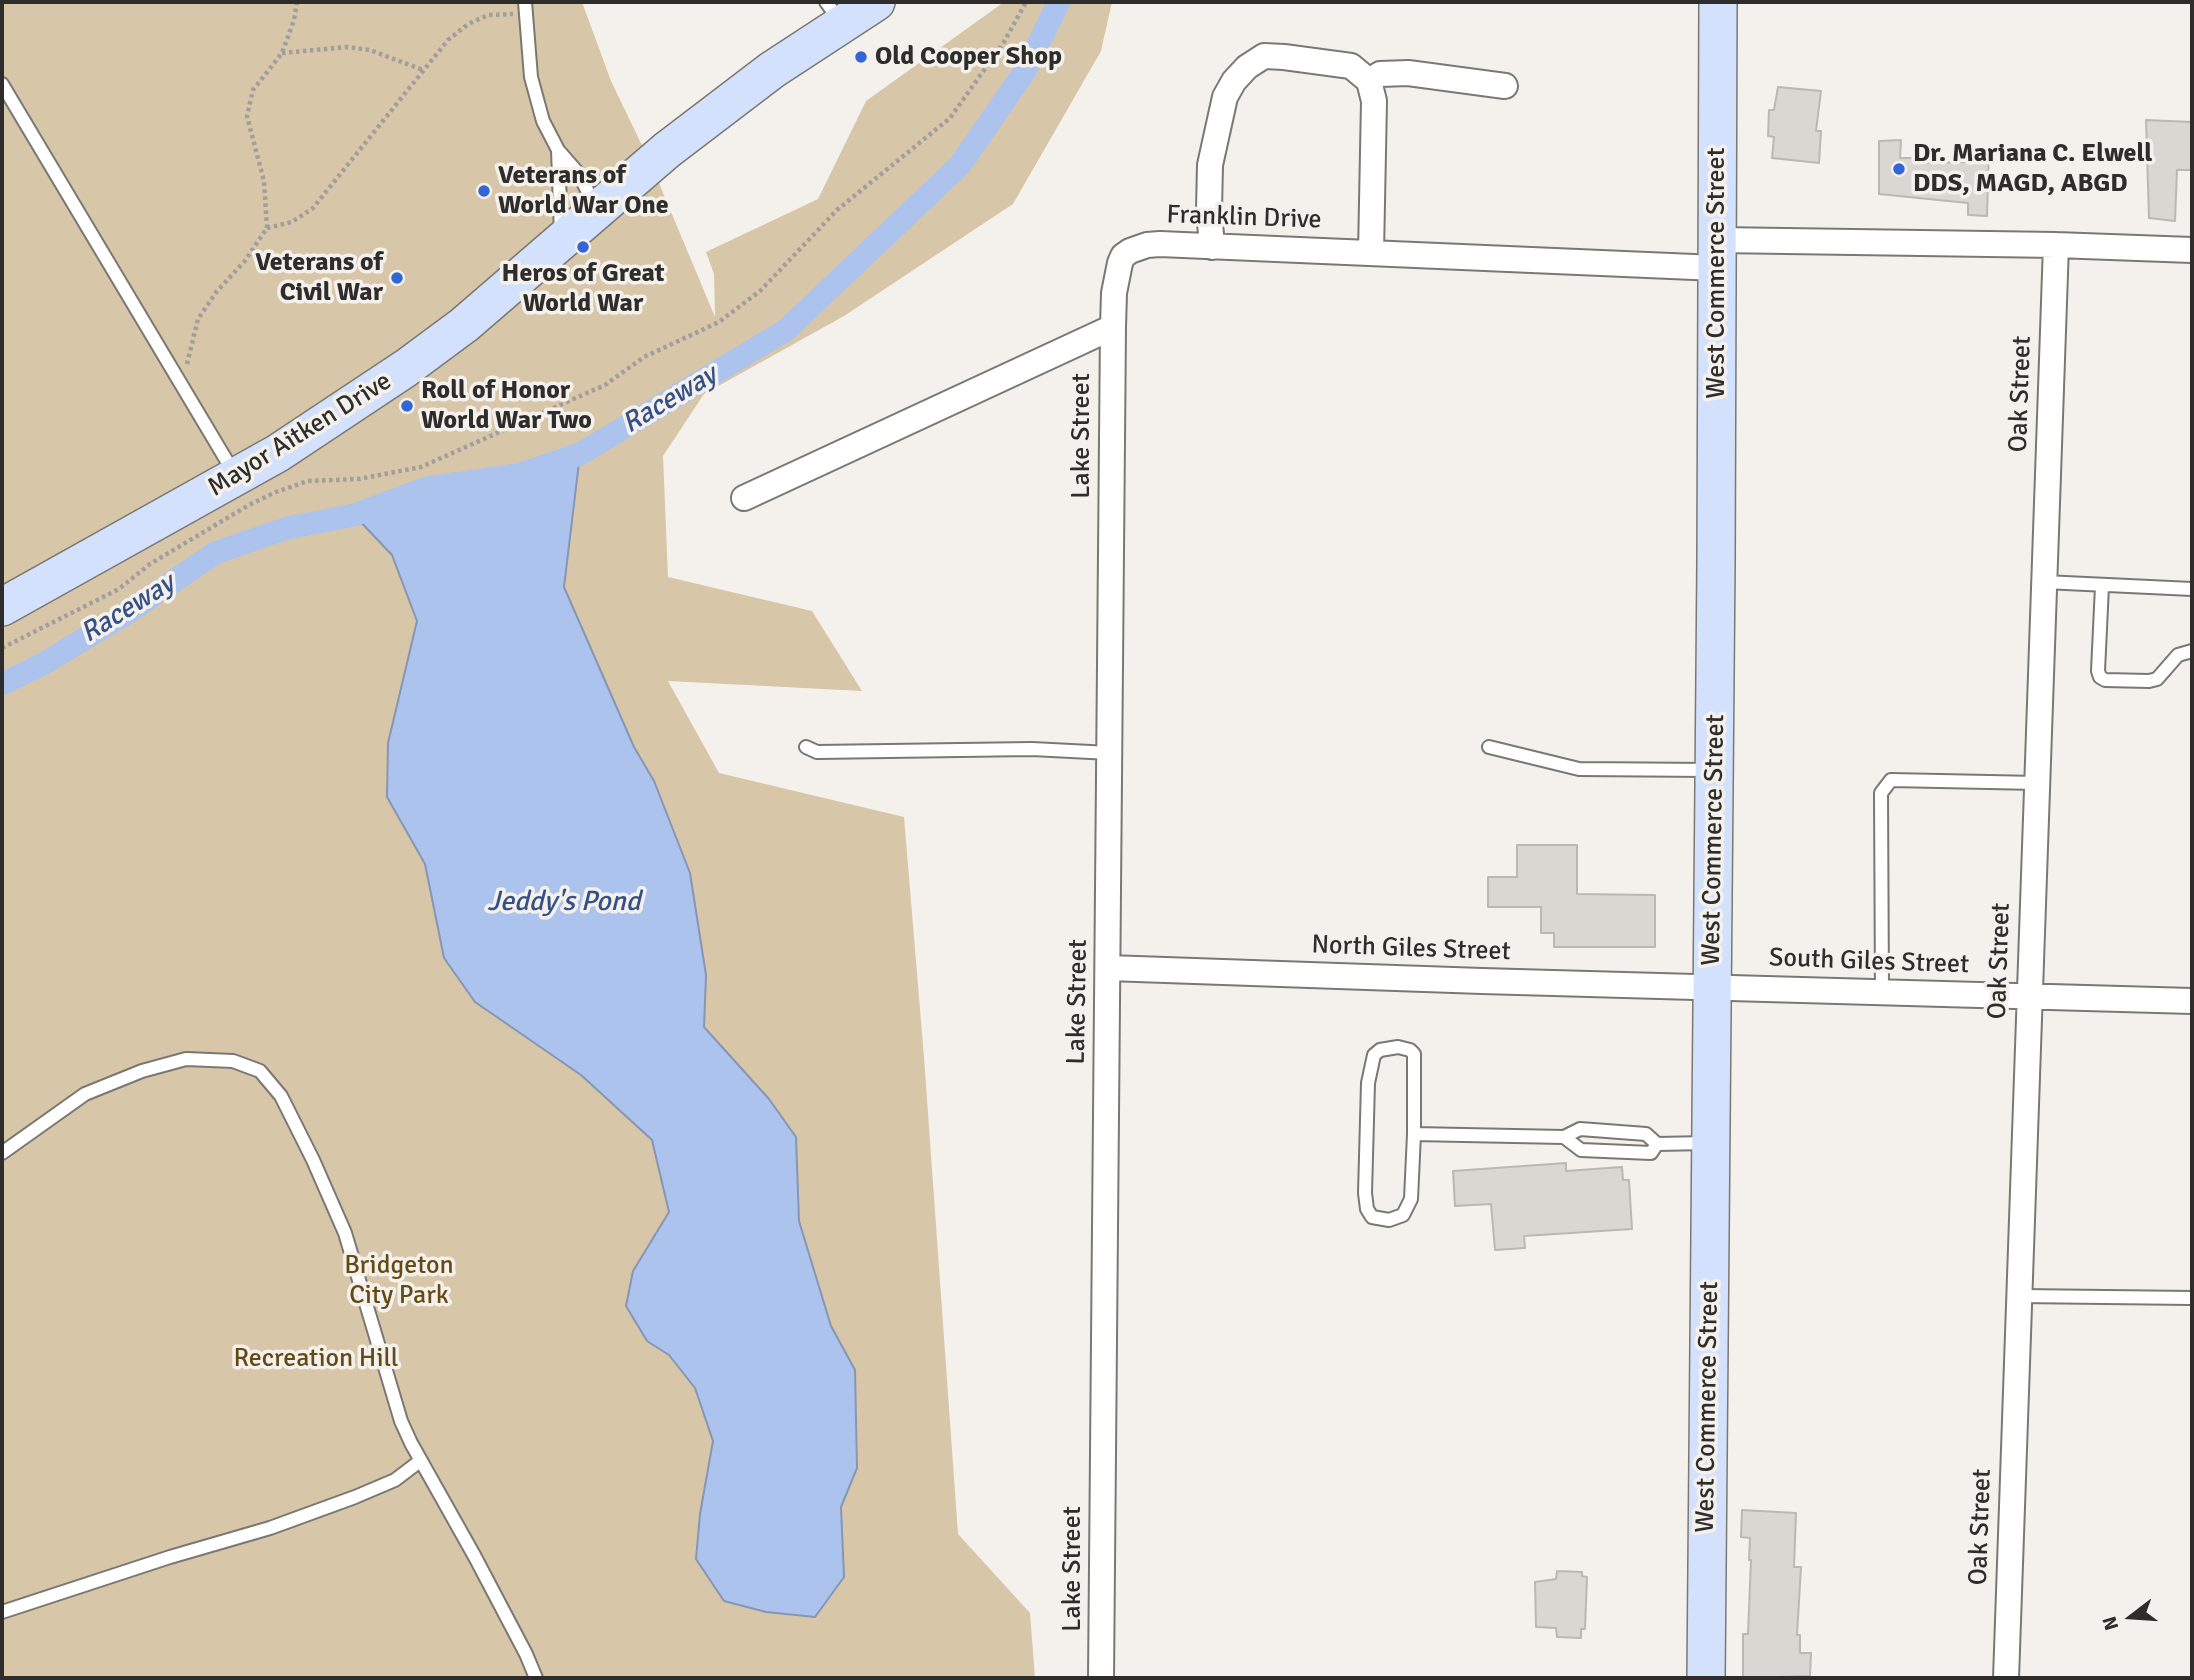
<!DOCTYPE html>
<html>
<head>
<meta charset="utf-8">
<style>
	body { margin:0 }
	#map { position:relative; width:2194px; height:1680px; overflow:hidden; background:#f4f1ec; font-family:Signika,sans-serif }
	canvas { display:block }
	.frame { position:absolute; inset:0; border:4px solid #2e2d2b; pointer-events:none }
	.north { position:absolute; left:2096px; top:1582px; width:70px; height:70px; -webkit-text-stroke:5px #f4f1ec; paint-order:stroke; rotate:253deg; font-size:19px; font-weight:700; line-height:28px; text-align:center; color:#2e2d2b }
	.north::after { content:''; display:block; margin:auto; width:24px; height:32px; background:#2e2d2b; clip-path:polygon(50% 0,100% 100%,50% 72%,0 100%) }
</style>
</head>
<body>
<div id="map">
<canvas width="2194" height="1680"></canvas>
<div class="frame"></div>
<div class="north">N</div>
</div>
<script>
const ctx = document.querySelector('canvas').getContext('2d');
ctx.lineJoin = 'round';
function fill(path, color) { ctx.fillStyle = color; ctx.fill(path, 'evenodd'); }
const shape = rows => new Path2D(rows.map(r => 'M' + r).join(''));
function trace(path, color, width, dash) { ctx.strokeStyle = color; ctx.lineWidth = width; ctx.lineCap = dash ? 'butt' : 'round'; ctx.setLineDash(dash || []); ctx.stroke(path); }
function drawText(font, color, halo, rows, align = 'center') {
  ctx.font = font + ' Signika,sans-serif'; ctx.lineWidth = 7; ctx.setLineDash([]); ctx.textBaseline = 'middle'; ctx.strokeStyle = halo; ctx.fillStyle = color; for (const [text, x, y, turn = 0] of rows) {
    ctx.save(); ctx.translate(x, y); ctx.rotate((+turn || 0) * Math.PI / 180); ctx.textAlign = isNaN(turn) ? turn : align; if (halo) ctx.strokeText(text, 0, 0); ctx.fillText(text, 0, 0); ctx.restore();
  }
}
const green = shape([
	[2,2,582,2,611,81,651,164,715,317,714,274,706,252,818,199,866,101,1004,2,1112,2,1101,51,1013,204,844,316,704,394,663,456,668,577,812,611,862,691,668,681,719,773,904,817,924,1057,958,1534,1030,1613,1035,1678,2,1678]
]);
const water = shape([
	[580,454,564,587,634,747,654,781,690,873,706,975,704,1027,769,1099,796,1137,799,1221,831,1326,855,1370,857,1468,841,1507,844,1577,815,1617,766,1612,724,1601,696,1559,700,1514,713,1441,695,1388,669,1355,647,1341,626,1306,633,1271,669,1212,652,1140,581,1075,475,1002,444,958,425,864,387,797,388,743,417,621,392,555,354,515,427,488,518,475,580,454]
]);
const canal = shape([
	[2,684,43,664,127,613,215,553,287,528,354,515,427,488,518,475,580,454,786,330,960,165,1025,71,1059,2]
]);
const building = shape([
	[1778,87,1821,91,1816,131,1821,131,1819,163,1772,158,1774,137,1768,136,1769,110,1774,110,1778,87],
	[2146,120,2192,122,2191,170,2177,170,2175,221,2149,218,2146,120],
	[1901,140,1900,158,1919,158,1919,163,1970,162,1970,150,1989,150,1987,216,1968,215,1968,203,1879,194,1879,141,1901,140],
	[1517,845,1577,845,1577,894,1655,895,1655,947,1554,947,1554,933,1541,933,1541,907,1488,907,1488,877,1517,877,1517,845],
	[1566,1163,1566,1171,1622,1167,1623,1180,1629,1180,1632,1229,1524,1236,1525,1248,1495,1250,1491,1204,1455,1206,1453,1171,1566,1163],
	[1742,1510,1796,1513,1794,1567,1801,1567,1797,1635,1800,1635,1800,1653,1811,1653,1810,1676,1743,1678,1743,1634,1748,1634,1751,1560,1749,1560,1750,1538,1741,1537,1742,1510],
	[1557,1571,1582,1572,1582,1576,1587,1577,1585,1629,1581,1629,1581,1638,1557,1637,1556,1628,1536,1627,1535,1582,1556,1579,1557,1571]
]);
const path = shape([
	[282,53,347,47,370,50,423,70],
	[267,228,292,222,313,208,448,40,468,24,488,15,513,14],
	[187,364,198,319,217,291,244,262,267,228,264,181,247,116,253,90,282,53,294,20,297,2],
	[2,648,119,589,150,564,249,505,276,492,308,481,359,479,421,467,605,385,644,357,719,322,760,291,837,210,950,118,1004,42,1026,2]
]);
const lane = shape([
	[525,2,531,77,543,121,558,150,578,173,596,207],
	[826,2,840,21],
	[2,84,234,473],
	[558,150,561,234],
	[2044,582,2192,589],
	[2102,586,2098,671,2100,677,2105,680,2149,681,2157,679,2178,655,2192,651],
	[806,747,817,752,1032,749,1110,753],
	[1489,747,1579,769,1711,770],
	[1882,992,1881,793,1891,780,2037,783],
	[1414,1134,1411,1199,1403,1215,1389,1220,1372,1217,1367,1209,1365,1193,1368,1083,1374,1055,1380,1050,1398,1047,1410,1050,1414,1054,1414,1134,1564,1137],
	[1657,1144,1651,1153,1581,1150,1564,1137,1580,1129,1646,1134,1657,1144,1707,1143],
	[2,1153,85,1094,142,1071,186,1059,233,1061,260,1071,281,1096,313,1160,345,1233,401,1421,411,1443,475,1557,526,1654,536,1678],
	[2019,1296,2192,1298],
	[2,1612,170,1557,270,1528,355,1497,395,1480,420,1461]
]);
const street = shape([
	[1369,81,1380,74,1408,73,1505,86],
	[1718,240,2056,245,2192,250],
	[1212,247,1209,210,1210,165,1225,97,1234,81,1247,67,1264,56,1284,57,1351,66,1369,81,1374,101,1371,253],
	[744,498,1113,327],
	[1108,968,1482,981,2192,1001],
	[1101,1678,1113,327,1114,293,1120,263,1123,256,1130,251,1147,245,1160,244,1717,268],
	[2006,1678,2056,245]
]);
const secondary = shape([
	[2,607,278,453,406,368,464,325,667,150,772,70,876,2],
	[1706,1678,1716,563,1718,2]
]);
const markers = [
	[861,57,7,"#3366d5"],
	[1899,169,7,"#3366d5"],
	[484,191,7,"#3366d5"],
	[583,247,7,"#3366d5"],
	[397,278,7,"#3366d5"],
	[407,406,7,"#3366d5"]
];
const poiNames = [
	["Old Cooper Shop",875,57],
	["Dr. Mariana C. Elwell",1913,154],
	["DDS, MAGD, ABGD",1913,184],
	["Veterans of",498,176],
	["World War One",498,206],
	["Veterans of",383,263,"right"],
	["Civil War",383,293,"right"],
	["Heros of Great",583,274,"center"],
	["World War",583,304,"center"],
	["Roll of Honor",421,391],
	["World War Two",421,421]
];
const streetNames = [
	["Franklin Drive",1244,218,2],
	["West Commerce Street",1717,273,-90],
	["Oak Street",2021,394,-88],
	["Mayor Aitken Drive",300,435,-32],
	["Lake Street",1082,436,-90],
	["West Commerce Street",1714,840,-89],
	["North Giles Street",1411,949,2],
	["Oak Street",2000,961,-88],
	["South Giles Street",1869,962,2],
	["Lake Street",1078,1002,-89],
	["West Commerce Street",1708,1407,-89],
	["Oak Street",1981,1527,-88],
	["Lake Street",1073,1569,-90]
];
const parkNames = [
	["Bridgeton",399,1266],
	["City Park",399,1296],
	["Recreation Hill",316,1359]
];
const waterNames = [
	["Raceway",670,400,-31],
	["Raceway",128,609,-32],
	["Jeddy's Pond",564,903]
];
fill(green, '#d8c6a8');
fill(water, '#acc3ee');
trace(water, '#8696b4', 2);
trace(canal, '#acc3ee', 23);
fill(building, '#dad7d2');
trace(building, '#bab8b3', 2);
trace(lane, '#7a7873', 16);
trace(street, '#7a7873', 28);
trace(secondary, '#7a7873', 40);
trace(path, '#a19f9b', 4.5, [3.5, 3.5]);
trace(lane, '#fff', 12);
trace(street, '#fff', 24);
trace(secondary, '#d4e1fc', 37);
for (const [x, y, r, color] of markers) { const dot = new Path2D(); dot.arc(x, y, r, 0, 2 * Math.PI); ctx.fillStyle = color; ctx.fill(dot); trace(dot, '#f4f1ec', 2.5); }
drawText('bold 26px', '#2e2d2b', '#f4f1ec', poiNames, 'left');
drawText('26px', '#2e2d2b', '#f4f1ec', streetNames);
drawText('26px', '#634913', '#f4f1ec', parkNames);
drawText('italic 28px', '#355087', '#f4f1ec', waterNames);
</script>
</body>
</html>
